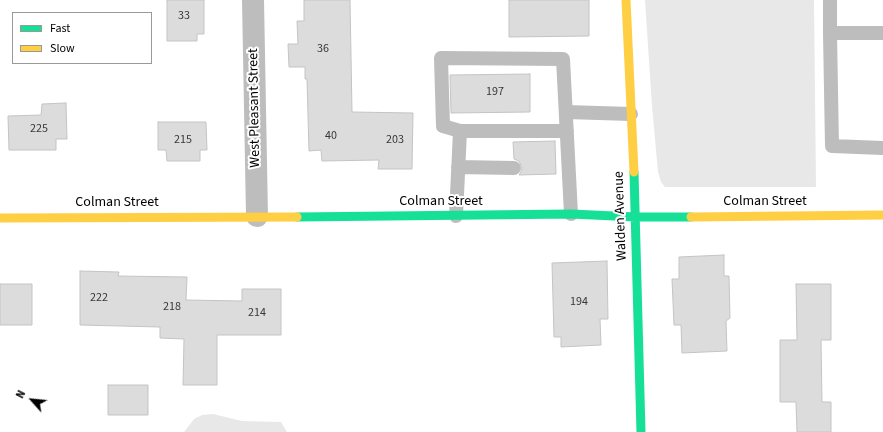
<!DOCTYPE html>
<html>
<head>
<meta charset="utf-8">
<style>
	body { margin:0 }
	#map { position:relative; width:883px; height:432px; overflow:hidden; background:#fff; font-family:"Source Sans 3",sans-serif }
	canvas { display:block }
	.legend { position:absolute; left:12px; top:12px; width:140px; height:52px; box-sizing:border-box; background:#fff; border:1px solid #999; margin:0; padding:5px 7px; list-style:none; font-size:12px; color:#000 }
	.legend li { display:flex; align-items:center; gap:8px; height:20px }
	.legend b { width:20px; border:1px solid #999 }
	.north { position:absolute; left:12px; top:380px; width:40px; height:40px; -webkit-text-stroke:3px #fff; paint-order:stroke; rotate:297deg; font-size:11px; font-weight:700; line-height:16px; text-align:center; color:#000 }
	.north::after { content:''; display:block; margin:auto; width:14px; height:18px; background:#000; clip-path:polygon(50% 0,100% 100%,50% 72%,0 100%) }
</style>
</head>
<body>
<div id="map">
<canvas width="883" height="432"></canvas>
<ul class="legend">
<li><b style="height:5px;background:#16e098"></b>Fast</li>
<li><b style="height:5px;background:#ffcf43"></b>Slow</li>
</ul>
<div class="north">N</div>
</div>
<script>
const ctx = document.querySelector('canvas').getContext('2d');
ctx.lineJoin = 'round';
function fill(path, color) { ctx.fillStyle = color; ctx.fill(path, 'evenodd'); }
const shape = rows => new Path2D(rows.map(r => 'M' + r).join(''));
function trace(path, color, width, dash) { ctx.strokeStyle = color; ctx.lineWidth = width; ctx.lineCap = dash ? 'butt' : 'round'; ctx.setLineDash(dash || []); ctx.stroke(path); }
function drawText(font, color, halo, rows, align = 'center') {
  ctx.font = font + ' "Source Sans 3",sans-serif'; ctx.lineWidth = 4; ctx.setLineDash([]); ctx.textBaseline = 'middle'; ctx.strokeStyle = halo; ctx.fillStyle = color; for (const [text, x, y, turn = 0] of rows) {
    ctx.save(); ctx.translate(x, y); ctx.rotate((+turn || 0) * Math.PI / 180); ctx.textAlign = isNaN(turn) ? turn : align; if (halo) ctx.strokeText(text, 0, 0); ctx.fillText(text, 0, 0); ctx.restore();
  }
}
const green = shape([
	[645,0,814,0,816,187,665,187,661,182,658,172,652,106],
	[213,414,242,421,281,422,287,432,184,432,194,419,202,415]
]);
const building = shape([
	[167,0,204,0,204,34,197,34,197,41,167,41,167,0],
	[304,0,350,0,352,112,413,113,412,169,378,169,379,160,322,161,321,150,309,151,307,79,305,79,305,67,289,67,288,44,298,44,297,21,304,21,304,0],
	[509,0,589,0,589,36,509,37,509,0],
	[530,74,530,112,451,113,450,75,530,74],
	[66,103,67,139,56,139,56,150,9,150,8,116,41,115,42,104,66,103],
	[158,122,206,122,207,150,200,150,200,161,167,161,166,150,158,150,158,122],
	[555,141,556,174,519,175,521,172,522,168,519,161,514,159,513,142,555,141],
	[724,255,724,276,729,276,730,318,726,321,727,351,682,353,681,325,674,325,672,279,679,279,679,257,724,255],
	[607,261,608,319,600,319,601,345,561,347,561,337,554,337,552,263,607,261],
	[80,271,119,272,118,276,187,277,186,300,242,301,242,289,281,289,281,335,217,335,217,385,183,385,184,339,160,338,160,327,80,325,80,271],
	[0,284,32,284,32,325,0,325,0,284],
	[796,284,831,284,831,340,821,340,822,402,831,402,831,432,797,432,796,402,780,402,780,340,797,340,796,284],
	[108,385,148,385,148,415,108,415,108,385]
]);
const lane = shape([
	[830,0,830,33,883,33],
	[830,33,832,146,883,148],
	[566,112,631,114],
	[567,131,460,131,443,126,441,58,563,59,571,214],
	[458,167,514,168],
	[456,216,460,131]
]);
const street = shape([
	[253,0,257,216]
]);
const fast = shape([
	[634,172,641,432],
	[297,217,571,214,636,217,691,217]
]);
const slow = shape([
	[626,0,634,172],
	[691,217,883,215],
	[0,218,297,217]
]);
const numberNames = [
	["33",184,16],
	["36",323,49],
	["197",495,92],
	["225",39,129],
	["40",331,136],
	["215",183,140],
	["203",395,140],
	["222",99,298],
	["194",579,302],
	["218",172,307],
	["214",257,313]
];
const streetNames = [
	["West Pleasant Street",255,108,-91],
	["Colman Street",441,202],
	["Colman Street",765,202],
	["Colman Street",117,203],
	["Walden Avenue",621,216,-92]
];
fill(green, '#e8e8e8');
fill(building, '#dcdcdc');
trace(building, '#c4c4c4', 1);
trace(lane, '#bdbdbd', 14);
trace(street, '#bdbdbd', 22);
trace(fast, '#16e098', 9);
trace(slow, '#ffcf43', 9);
drawText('12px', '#373737', null, numberNames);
drawText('14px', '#000', '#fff', streetNames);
</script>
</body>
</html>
